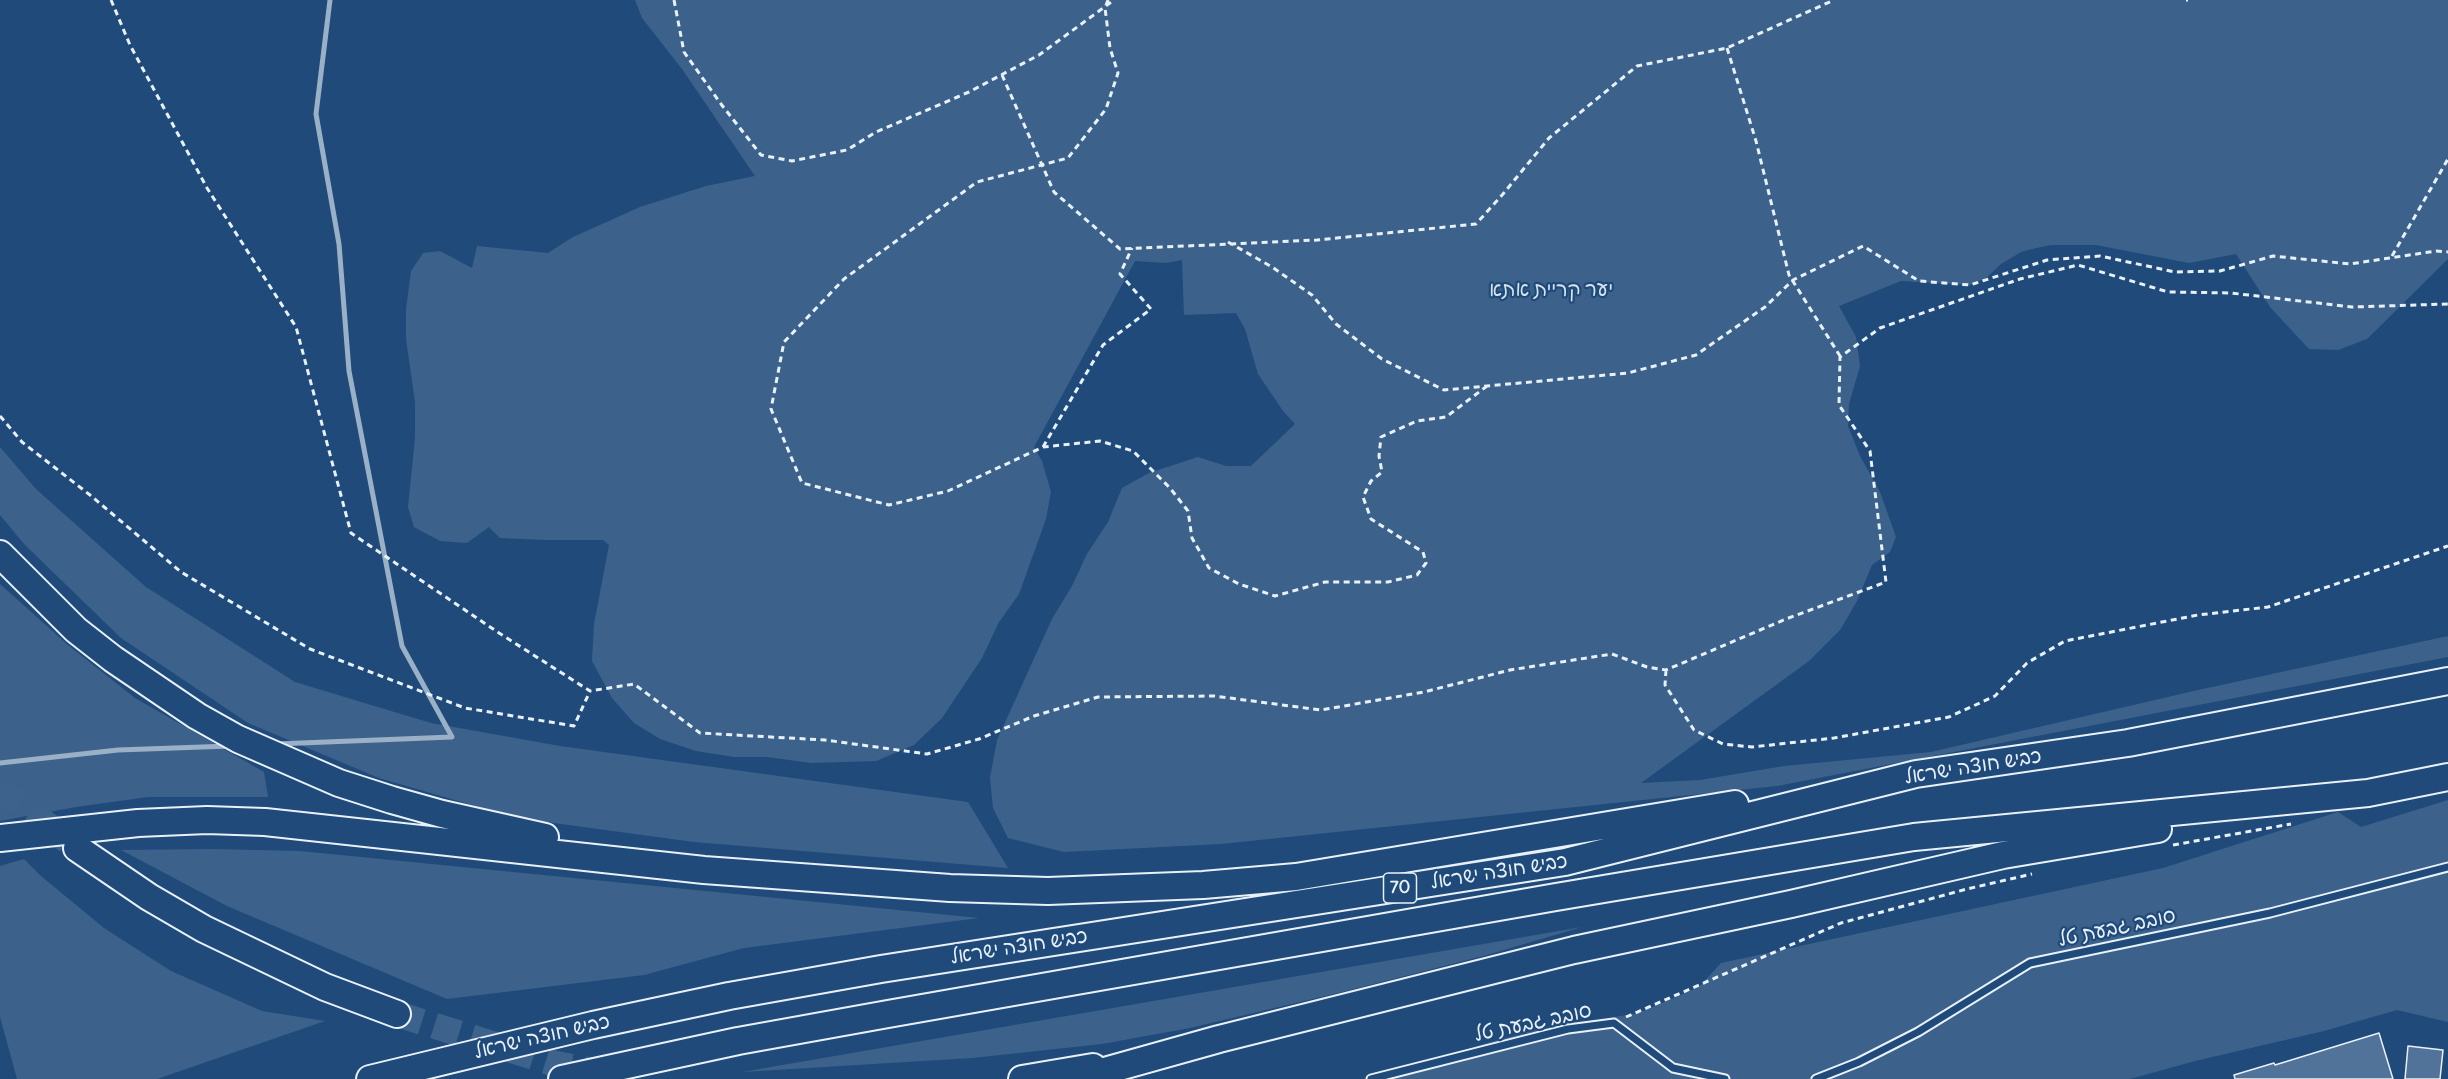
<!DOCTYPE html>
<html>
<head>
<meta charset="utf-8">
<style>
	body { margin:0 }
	canvas { display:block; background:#1f4a7a }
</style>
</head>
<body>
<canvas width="2448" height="1079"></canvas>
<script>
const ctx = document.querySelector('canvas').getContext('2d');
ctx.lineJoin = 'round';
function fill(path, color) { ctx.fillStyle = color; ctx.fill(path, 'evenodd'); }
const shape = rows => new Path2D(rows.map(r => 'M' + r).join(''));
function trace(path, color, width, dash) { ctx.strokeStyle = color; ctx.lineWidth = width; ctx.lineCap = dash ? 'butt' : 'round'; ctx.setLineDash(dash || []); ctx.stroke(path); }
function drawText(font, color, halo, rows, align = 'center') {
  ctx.font = font + ' Delius,"Playpen Sans Hebrew",sans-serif'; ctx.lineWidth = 4.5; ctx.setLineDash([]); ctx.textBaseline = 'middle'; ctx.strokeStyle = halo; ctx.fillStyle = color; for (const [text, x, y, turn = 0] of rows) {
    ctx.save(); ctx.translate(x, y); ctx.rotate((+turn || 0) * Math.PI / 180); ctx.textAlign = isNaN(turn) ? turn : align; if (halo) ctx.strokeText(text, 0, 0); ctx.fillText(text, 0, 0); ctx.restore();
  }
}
const green = shape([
	[635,0,2448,0,2448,259,2367,339,2338,350,2309,349,2270,307,2236,254,2189,263,2096,245,2051,245,2032,249,2021,252,2001,264,1986,278,1970,285,1901,281,1839,306,1856,337,1860,366,1849,404,1848,426,1860,456,1880,492,1896,537,1890,552,1872,565,1857,601,1840,630,1809,661,1641,783,1700,780,1784,766,1931,752,2198,690,2448,636,2448,657,1777,786,1221,844,1064,852,1008,838,993,808,990,778,997,740,1052,619,1072,586,1087,554,1108,522,1122,488,1149,473,1198,457,1226,466,1251,466,1295,424,1283,411,1258,374,1245,329,1236,313,1184,315,1182,260,1166,263,1135,261,1034,447,1042,461,1051,492,1046,519,1019,594,999,622,982,658,942,718,914,745,876,761,811,763,767,757,734,757,696,751,660,739,634,723,612,698,592,661,594,624,609,545,603,540,545,540,500,538,489,527,467,543,440,541,414,527,408,507,415,438,415,402,406,339,406,309,411,271,423,253,440,251,472,268,477,246,548,253,573,237,640,207,706,186,755,176,682,69,642,18],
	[0,447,36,489,146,587,295,682,431,723,560,746,968,802,1008,868,694,842,517,818,379,778,248,723,121,638,24,544,0,515],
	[0,584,68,645,135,698,264,772,268,797,148,797,76,807,0,821],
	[2448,800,2448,1022,2397,1010,2324,1031,2195,1061,2130,1079,1377,1079,1487,1043,1535,1030,1639,1013,1699,987,1721,963,2163,868,2338,812,2361,827],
	[213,849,300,851,979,918,744,948,644,975,447,999,227,906,121,850],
	[24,859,41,876,104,928,171,971,262,1011,325,1021,157,1079,17,1079,0,1017,0,866],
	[1582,927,1487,955,1342,992,1190,1028,1102,1044,972,1058,742,1072]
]);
const stream = shape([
	[276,744,452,737,402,646,349,371,339,244,316,114,330,0],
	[0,763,118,750,230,746]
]);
const building = shape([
	[2379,1033,2393,1079,2235,1079,2234,1075,2274,1063,2275,1065,2379,1033],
	[2408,1046,2443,1050,2440,1079,2405,1079,2408,1046]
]);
const highwayTunnel = shape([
	[0,788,68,841],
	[397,1014,556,1064,630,1078]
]);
const path = shape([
	[111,0,130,45,207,188,296,327,351,533,499,633,590,691,634,684,700,733,825,740,927,754,979,739,1034,716,1098,697,1214,696,1321,710,1424,692,1510,670,1612,654,1647,667,1666,670,1786,619,1886,582,1870,451,1839,405,1840,357,1880,328,2020,279,2078,265,2168,292,2231,293,2352,307,2448,304],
	[674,0,684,52,721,104,761,155,792,161,847,150,876,132,969,92,1039,55,1114,0],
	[1108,0,1105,8,1110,48,1118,73,1106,109,1068,158,977,182,844,279,784,342,771,409,802,483,889,505,948,491,1043,447,1100,441,1133,451,1170,488,1188,511,1192,538,1209,568,1239,584,1275,596,1325,582,1388,582,1417,575,1426,563,1423,552,1371,519,1363,497,1371,481,1382,472,1379,456,1381,437,1417,421,1446,417,1487,386],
	[2186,0,2188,0],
	[1727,48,1756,141,1789,275,1840,356],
	[1002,75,1054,192,1120,249,1317,240,1476,224,1503,194,1549,138,1637,66,1727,48,1834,0],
	[1228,242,1272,267,1312,295,1336,324,1382,359,1444,390,1628,373,1696,355,1765,307,1793,280,1863,246,1919,281,1970,285,2047,260,2100,256,2175,272,2220,271,2273,256,2350,264,2436,251,2448,252],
	[2392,256,2448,159],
	[0,416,22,442,90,495,181,572,310,649,465,708,574,726,590,691],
	[1043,447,1103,345,1151,309,1120,274,1132,248],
	[1666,670,1665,685,1694,730,1723,744,1752,747,1834,738,1949,717,1995,696,2027,663,2065,641,2198,615,2268,607,2448,546],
	[2173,845,2291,824],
	[1626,1017,1841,923,1967,889,2032,874]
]);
const lane = shape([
	[1371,1079,1568,1029,1614,1023,1673,1068,1725,1079],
	[1816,1079,1859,1062,1918,1032,2030,963,2270,913,2448,867]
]);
const highway = shape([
	[0,554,76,630,113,659,197,716,238,739,339,783,392,800,442,814,545,837],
	[0,838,138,823,207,820,265,822,704,870,950,888,1048,891,1203,885,1296,877,1735,804],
	[77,848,149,897,204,929,325,987,397,1014],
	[370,1079,593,1025,729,996,881,969,1565,862,1916,774,2128,743,2448,681],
	[562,1079,738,1041,888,1014,1556,897,1914,837,2368,793,2448,777],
	[1022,1079,1093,1067],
	[1076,1079,1219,1039,1574,950,1791,904,2003,855,2158,829]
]);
const shields = [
	[1400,888,33]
];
const shieldNames = [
	["70",1400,888]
];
const parkNames = [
	["יער קריית אתא",1551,290]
];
const streetNames = [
	["כביש חוצה ישראל",1973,767,-9],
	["כביש חוצה ישראל",1499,872,-9],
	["סובב גבעת טל",2117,928,-12],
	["כביש חוצה ישראל",1019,947,-9],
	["סובב גבעת טל",1533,1023,-12],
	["כביש חוצה ישראל",542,1037,-13]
];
fill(green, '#3c628c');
trace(stream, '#9ab0c7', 5);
fill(building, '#517399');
trace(building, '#e8f1f8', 1.5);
trace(highwayTunnel, '#3d638d', 26, [26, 13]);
trace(lane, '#e8f1f8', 11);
trace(highway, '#e8f1f8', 30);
trace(path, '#e8f1f8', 3, [6, 4.5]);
trace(lane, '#1f4a7a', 7);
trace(highway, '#1f4a7a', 26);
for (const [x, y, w] of shields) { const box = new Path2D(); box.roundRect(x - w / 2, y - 15, w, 30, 4.5); ctx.fillStyle = '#1f4a7a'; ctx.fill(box); trace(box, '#e8f1f8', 1.5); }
drawText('bold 18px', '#e8f1f8', null, shieldNames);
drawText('20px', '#d7e3ed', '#1f4a7a', parkNames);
drawText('20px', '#e8f1f8', '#1f4a7a', streetNames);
</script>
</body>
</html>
